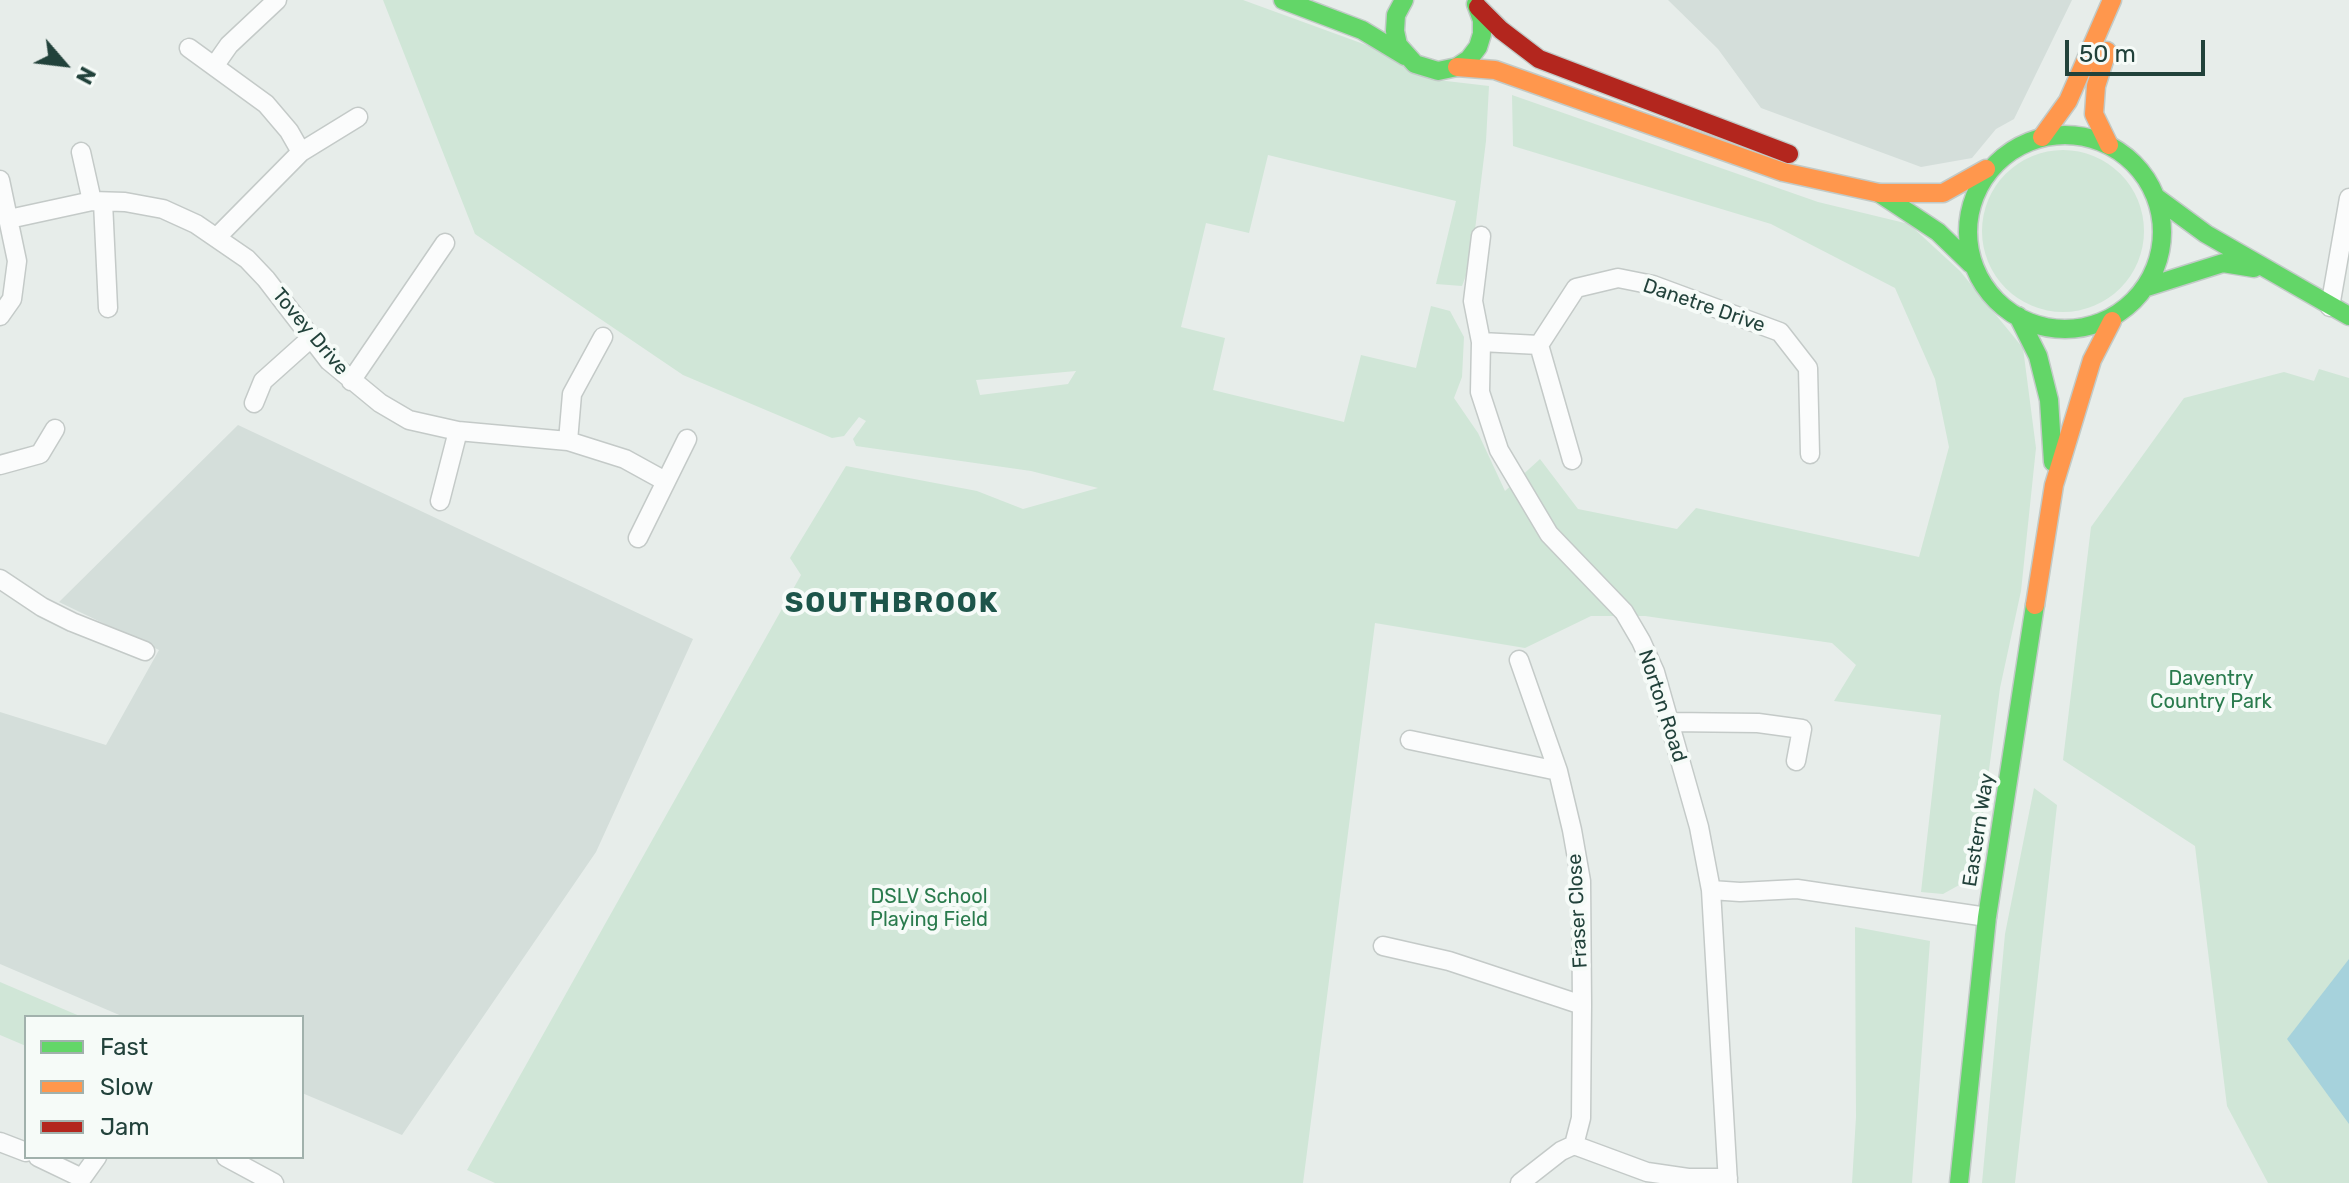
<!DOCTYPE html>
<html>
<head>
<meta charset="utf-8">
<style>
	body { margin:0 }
	#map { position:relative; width:2349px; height:1183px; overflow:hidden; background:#e7edea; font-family:Rubik,sans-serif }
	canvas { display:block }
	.legend { position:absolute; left:24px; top:1015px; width:280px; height:144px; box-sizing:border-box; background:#f6fbf8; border:2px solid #a1b1ac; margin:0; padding:10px 14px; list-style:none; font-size:24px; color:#22423b }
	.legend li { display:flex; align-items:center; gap:16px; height:40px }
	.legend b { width:40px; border:2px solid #a1b1ac }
	.north { position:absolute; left:24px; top:24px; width:80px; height:80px; -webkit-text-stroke:6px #f6fbf8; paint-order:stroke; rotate:118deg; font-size:22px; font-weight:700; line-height:32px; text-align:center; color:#22423b }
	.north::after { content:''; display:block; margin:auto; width:28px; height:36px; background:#22423b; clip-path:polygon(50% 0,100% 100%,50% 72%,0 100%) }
	.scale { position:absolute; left:2065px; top:40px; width:140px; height:36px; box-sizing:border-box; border:4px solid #22423b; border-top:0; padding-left:10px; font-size:24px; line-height:28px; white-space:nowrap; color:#22423b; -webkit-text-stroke:6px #f6fbf8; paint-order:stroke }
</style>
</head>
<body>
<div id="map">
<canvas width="2349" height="1183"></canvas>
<ul class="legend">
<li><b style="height:10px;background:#63d668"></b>Fast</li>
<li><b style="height:10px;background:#ff974d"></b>Slow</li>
<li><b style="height:10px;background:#b3261e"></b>Jam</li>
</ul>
<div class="north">N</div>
<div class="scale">50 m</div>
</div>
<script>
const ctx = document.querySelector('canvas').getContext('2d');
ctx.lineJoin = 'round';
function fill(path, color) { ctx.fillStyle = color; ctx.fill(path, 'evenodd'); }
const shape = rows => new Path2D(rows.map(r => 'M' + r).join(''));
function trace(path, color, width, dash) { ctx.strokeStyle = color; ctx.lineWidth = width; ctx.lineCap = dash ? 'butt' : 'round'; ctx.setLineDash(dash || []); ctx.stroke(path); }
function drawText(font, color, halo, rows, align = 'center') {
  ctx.font = font + ' Rubik,sans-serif'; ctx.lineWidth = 8; ctx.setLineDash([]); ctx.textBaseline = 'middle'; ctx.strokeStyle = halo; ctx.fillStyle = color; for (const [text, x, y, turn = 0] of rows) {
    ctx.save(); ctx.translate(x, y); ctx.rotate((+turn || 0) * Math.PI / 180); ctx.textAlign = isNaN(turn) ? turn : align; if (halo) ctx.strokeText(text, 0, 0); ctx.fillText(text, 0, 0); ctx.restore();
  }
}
const built = shape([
	[1668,0,2072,0,2014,119,1996,129,1972,158,1921,167,1761,108,1718,49],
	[238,425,693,639,596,852,402,1135,302,1093,302,1017,124,1017,0,964,0,712,106,745,159,650,59,602]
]);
const green = shape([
	[383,0,1243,0,1369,46,1429,79,1489,86,1486,141,1471,262,1462,286,1436,284,1456,201,1268,155,1249,233,1206,223,1181,327,1225,338,1213,390,1344,422,1361,355,1416,368,1431,306,1450,311,1464,337,1462,377,1454,398,1478,433,1505,491,1540,459,1578,509,1677,529,1696,508,1919,557,1949,447,1935,379,1895,288,1771,224,1513,146,1512,95,1818,202,1909,224,1960,271,2023,348,2036,448,2021,591,2000,688,1977,859,1961,884,1943,894,1921,892,1941,715,1834,701,1856,665,1832,643,1645,616,1591,616,1525,648,1375,623,1303,1183,495,1183,467,1170,801,575,790,558,846,466,977,491,1023,509,1098,488,1031,471,856,446,853,439,866,421,859,417,844,436,832,438,683,375,475,234],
	[1076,371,1068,384,980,395,976,380],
	'1982 231a81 81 0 1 1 162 0a81 81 0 1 1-162 0Z',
	[2319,369,2349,378,2349,1183,2268,1183,2227,1106,2195,846,2063,760,2091,527,2184,398,2284,372,2314,381],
	[2034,788,2057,805,2015,1183,1982,1183,2005,934],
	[1855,927,1930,941,1912,1183,1852,1183,1856,1117],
	[0,982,82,1017,26,1017,26,1046,0,1035]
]);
const water = shape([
	[2349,959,2349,1124,2287,1039]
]);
const street = shape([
	[189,48,266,104,289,131,301,152,217,237],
	[215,65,229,45,277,0],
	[81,152,92,201],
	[301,152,358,117],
	[0,180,17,261,12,299,0,316],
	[103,202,108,308],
	[9,219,92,201,125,202,163,209,196,224,247,259,266,279,329,361,380,403,409,420,458,431,568,441,625,459,665,481],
	[1481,236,1473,301,1481,342,1480,392,1499,450,1549,534,1624,612,1641,641,1655,672,1699,827,1711,890,1728,1183],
	[2330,307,2349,198],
	[1481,342,1539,345,1576,288,1618,278,1653,285,1780,332,1808,368,1810,454],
	[1539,345,1572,460],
	[351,381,445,243],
	[254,403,263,381,311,338],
	[568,441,572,394,603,337],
	[0,465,40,454,55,429],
	[440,501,458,431],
	[638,538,687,439],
	[0,579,42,607,72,622,145,651],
	[1519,660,1558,771,1572,830,1581,881,1582,1005,1581,1118,1574,1145,1561,1151,1520,1183],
	[1669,722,1758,723,1802,729,1796,761],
	[1410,740,1558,771],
	[1711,890,1740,892,1797,889,1987,917],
	[1383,946,1449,961,1582,1005],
	[0,1142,26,1152],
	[1574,1145,1647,1172,1688,1178,1728,1178],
	[38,1157,82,1178,97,1157],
	[226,1157,274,1183]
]);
const fast = shape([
	[1283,0,1362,30,1405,56],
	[1404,0,1396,15,1395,31,1398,45,1415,64,1438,71,1457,67,1469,59,1478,47,1482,34,1482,20,1476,4],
	'1968 232a97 97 0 1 1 194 0a97 97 0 1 1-194 0Z',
	[1879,193,1938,232,1971,264],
	[2157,198,2206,234,2349,316],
	[2147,287,2223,263,2254,268],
	[2018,316,2038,356,2049,400,2053,462],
	[1959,1183,1987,917,2035,605]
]);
const slow = shape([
	[2107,51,2096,86,2094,114,2109,145],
	[1457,67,1495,70,1783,172,1879,193,1943,193,1986,169],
	[2042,137,2068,101,2112,0],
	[2035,605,2054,485,2092,360,2112,321]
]);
const jam = shape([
	[1478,7,1501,30,1539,59,1789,154]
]);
const streetNames = [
	["Danetre Drive",1704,306,19],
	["Tovey Drive",310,332,50],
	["Norton Road",1662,706,72],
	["Eastern Way",1979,830,-81],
	["Fraser Close",1578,911,-93]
];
const parkNames = [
	["Daventry",2211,679],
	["Country Park",2211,702],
	["DSLV School",929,897],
	["Playing Field",929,920]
];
const districtNames = [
	["SOUTHBROOK",892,604]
];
fill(built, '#d4deda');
fill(green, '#d0e6d7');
fill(water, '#a6d2dc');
trace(street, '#c4cac8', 21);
trace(fast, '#c2cac7', 21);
trace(slow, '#c2cac7', 21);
trace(jam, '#c2cac7', 21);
trace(street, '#fbfcfc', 18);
trace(fast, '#63d668', 18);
trace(slow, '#ff974d', 18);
trace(jam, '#b3261e', 18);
drawText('20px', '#22423b', '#f6fbf8', streetNames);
drawText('20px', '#2a7b4d', '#f6fbf8', parkNames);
ctx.letterSpacing = '2px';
drawText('bold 28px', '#1d554a', '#f6fbf8', districtNames);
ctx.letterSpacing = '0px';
</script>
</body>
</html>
